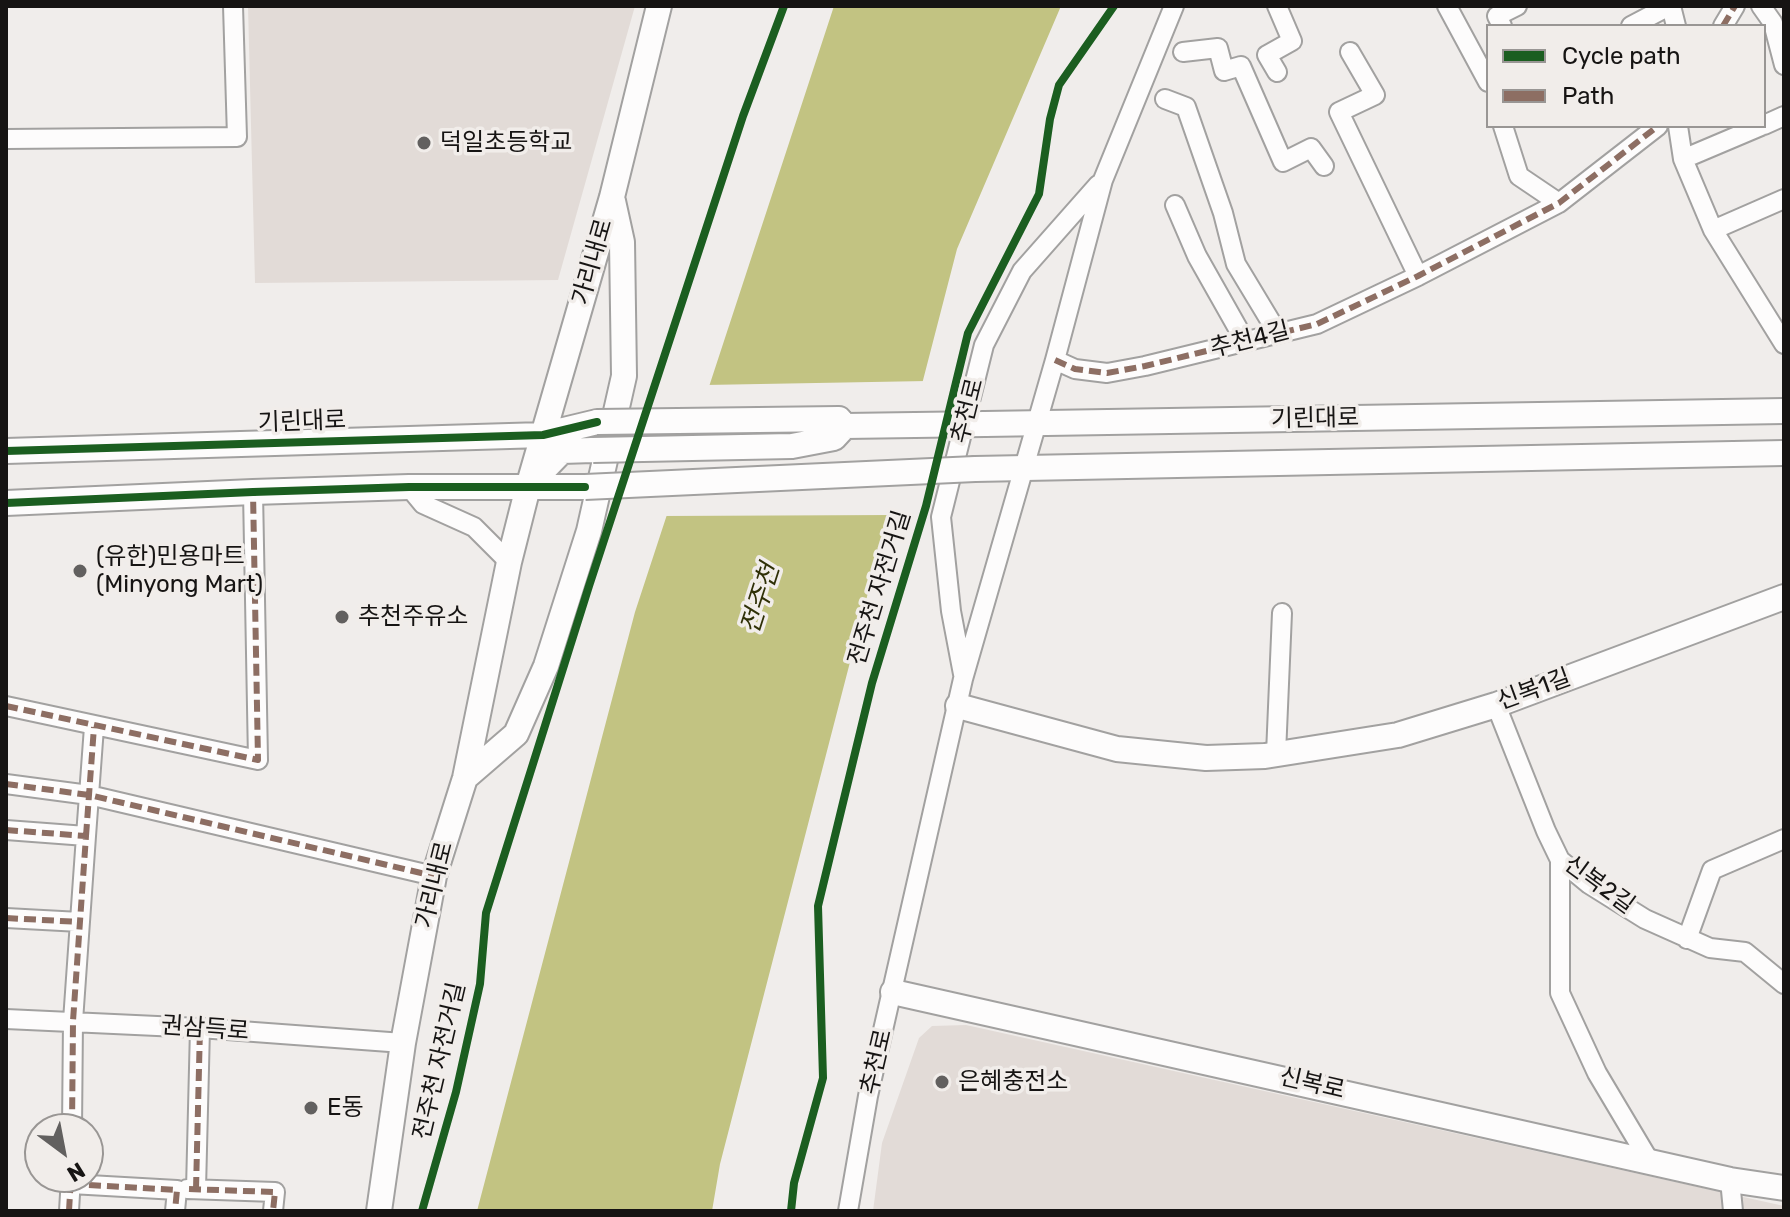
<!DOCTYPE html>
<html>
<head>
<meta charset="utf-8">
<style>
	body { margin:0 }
	#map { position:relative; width:1790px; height:1217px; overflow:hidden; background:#f0edeb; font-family:Rubik,sans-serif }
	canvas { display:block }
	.frame { position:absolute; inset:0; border:8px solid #161413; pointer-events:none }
	.legend { position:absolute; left:1486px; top:24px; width:280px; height:104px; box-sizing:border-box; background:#f1edea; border:2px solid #999694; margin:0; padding:10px 14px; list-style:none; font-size:24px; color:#161413 }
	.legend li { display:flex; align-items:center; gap:16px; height:40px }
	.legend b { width:40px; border:2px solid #999694 }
	.north { position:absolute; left:24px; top:1113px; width:80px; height:80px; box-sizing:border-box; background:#f1edea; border:2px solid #999694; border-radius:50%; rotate:148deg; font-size:22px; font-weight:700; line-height:32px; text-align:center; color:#161413 }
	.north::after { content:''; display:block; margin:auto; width:28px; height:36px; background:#62605f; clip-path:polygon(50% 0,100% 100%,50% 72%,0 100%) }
</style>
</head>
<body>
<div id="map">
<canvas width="1790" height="1217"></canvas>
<div class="frame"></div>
<ul class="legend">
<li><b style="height:10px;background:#1b5e20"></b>Cycle path</li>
<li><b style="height:10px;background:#8d6e63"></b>Path</li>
</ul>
<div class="north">N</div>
</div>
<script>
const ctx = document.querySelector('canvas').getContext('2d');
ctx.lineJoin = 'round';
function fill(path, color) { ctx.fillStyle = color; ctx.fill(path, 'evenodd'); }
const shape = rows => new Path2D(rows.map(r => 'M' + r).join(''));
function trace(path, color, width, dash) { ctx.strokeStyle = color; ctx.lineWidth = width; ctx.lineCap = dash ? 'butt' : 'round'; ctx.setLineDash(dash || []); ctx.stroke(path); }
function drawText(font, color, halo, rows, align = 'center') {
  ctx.font = font + ' Rubik,"Noto Sans KR",sans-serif'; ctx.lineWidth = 7; ctx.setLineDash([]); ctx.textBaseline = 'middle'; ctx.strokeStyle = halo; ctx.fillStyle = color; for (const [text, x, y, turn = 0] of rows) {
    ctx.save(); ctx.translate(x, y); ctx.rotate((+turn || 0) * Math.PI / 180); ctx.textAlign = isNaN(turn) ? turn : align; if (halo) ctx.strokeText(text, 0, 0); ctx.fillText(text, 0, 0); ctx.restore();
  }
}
const built = shape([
	[248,6,635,6,558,280,255,283],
	[966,1025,1784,1206,1784,1211,873,1211,882,1143,919,1038,932,1026]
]);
const water = shape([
	[834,6,1061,6,957,249,720,1164,712,1211,477,1211,635,612]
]);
const pier = shape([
	[927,381,892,515,662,516,705,385]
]);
const street = shape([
	[1447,6,1488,82],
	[1671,6,1676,26],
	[1761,6,1773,23,1784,65],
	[1502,26,1497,16,1517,6],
	[1631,26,1669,6],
	[1723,26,1735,6],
	[1183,52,1218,48,1224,71,1241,66,1283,162,1311,148,1324,166],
	[1350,52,1375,95,1339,112,1418,276],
	[1277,72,1267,55,1292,41,1277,6],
	[1165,99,1186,107,1223,213,1236,264,1277,332],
	[1764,125,1784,116],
	[1503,126,1519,176,1559,203],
	[1678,126,1683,159,1713,230,1784,344],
	[6,139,237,137,233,6],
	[1683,159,1761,126],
	[1175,205,1197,256,1245,341],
	[1713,230,1784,199],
	[1055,360,1075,369,1107,373,1145,366,1317,324,1418,276,1559,203,1658,126],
	[409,487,423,504,474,527,509,562],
	[963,674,951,611,941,517,984,345,1022,271,1098,185],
	[1496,705,1546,831,1560,860,1589,884,1645,919,1710,948,1745,952,1784,984],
	[6,706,258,760,253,492],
	[1276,754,1282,613],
	[6,784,89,795,434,876],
	[6,830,86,836,73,1021,72,1129],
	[86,836,94,727],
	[1560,860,1560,993,1597,1073,1650,1162],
	[6,918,80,922],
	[1687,939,1712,870,1784,839],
	[6,1019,200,1028,403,1043],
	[1730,1180,1733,1211],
	[71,1184,177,1190,175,1211],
	[187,1189,275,1192,273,1211],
	[196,1189,200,1028],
	[69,1211,71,1177],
	[848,1211,868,1096,963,679,1055,360,1103,180,1174,6]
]);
const secondary = shape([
	[985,424,1784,411],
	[6,451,543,435,597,422],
	[975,469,1784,453],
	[532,482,562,451,593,450],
	[6,503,253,492,409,487,585,487],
	[958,706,1117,749,1206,758,1265,756,1398,735,1496,705,1784,597],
	[465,778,516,734,546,666,589,531,624,376,622,242,613,201],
	[893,992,1730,1180,1784,1188],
	[379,1211,403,1043,434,876,465,778,509,562,528,487,612,197,659,6]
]);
const secondaryBridge = shape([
	[597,422,839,419,845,426,985,424],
	[593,450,792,446,834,438,845,426],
	[585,487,975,469]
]);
const quiet = shape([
	[1723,26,1735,6],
	[1055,360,1075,369,1107,373,1145,366,1317,324,1418,276,1559,203,1658,126],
	[6,706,258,760,253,492],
	[6,784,89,795,434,876],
	[6,830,86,836,73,1021,72,1129],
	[86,836,94,727],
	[6,918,80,922],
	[71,1184,177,1190,175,1211],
	[189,1189,275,1192,273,1211],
	[196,1189,200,1028],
	[69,1211,71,1177]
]);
const cycleway = shape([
	[6,451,543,435,597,422],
	[6,503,253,492,409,487,585,487],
	[422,1211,456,1092,480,984,486,913,589,586,743,116,784,6],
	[791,1211,794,1183,823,1078,818,906,872,683,926,506,968,333,1039,194,1050,119,1059,85,1114,6]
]);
const markers = [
	[424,143,8,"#62605f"],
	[80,571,8,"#62605f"],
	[342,617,8,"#62605f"],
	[942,1082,8,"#62605f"],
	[311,1108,8,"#62605f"]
];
const poiNames = [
	["덕일초등학교",440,143],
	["(유한)민용마트",96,557],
	["(Minyong Mart)",96,585],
	["추천주유소",358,617],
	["은혜충전소",958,1082],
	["E동",327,1108]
];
const streetNames = [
	["가리내로",593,262,-74],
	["추천4길",1250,340,-14],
	["추천로",968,411,-76],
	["기린대로",1315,419,-1],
	["기린대로",302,422,-2],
	["전주천 자전거길",880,588,-73],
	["신복1길",1534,690,-20],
	["가리내로",435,885,-76],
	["신복2길",1599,885,36],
	["권삼득로",205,1029,4],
	["전주천 자전거길",440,1061,-77],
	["추천로",877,1062,-77],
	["신복로",1312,1084,13]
];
const waterNames = [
	["전주천",761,599,-72]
];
fill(built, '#e2dbd7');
fill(water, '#c2c382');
fill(pier, '#f0edeb');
trace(street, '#a2a1a0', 22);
trace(secondary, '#a2a1a0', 28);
trace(street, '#fdfcfc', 18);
trace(secondary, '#fdfcfc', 24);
trace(secondaryBridge, '#a2a1a0', 28, []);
trace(secondaryBridge, '#fdfcfc', 24);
trace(quiet, '#8d6e63', 6, [12, 6]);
trace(cycleway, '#1b5e20', 8);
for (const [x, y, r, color] of markers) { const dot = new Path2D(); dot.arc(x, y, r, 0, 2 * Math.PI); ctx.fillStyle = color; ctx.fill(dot); trace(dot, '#f1edea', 3); }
drawText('24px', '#161413', '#f1edea', poiNames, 'left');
drawText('24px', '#161413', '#f1edea', streetNames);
drawText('italic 26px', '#2f3007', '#f1edea', waterNames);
</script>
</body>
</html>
